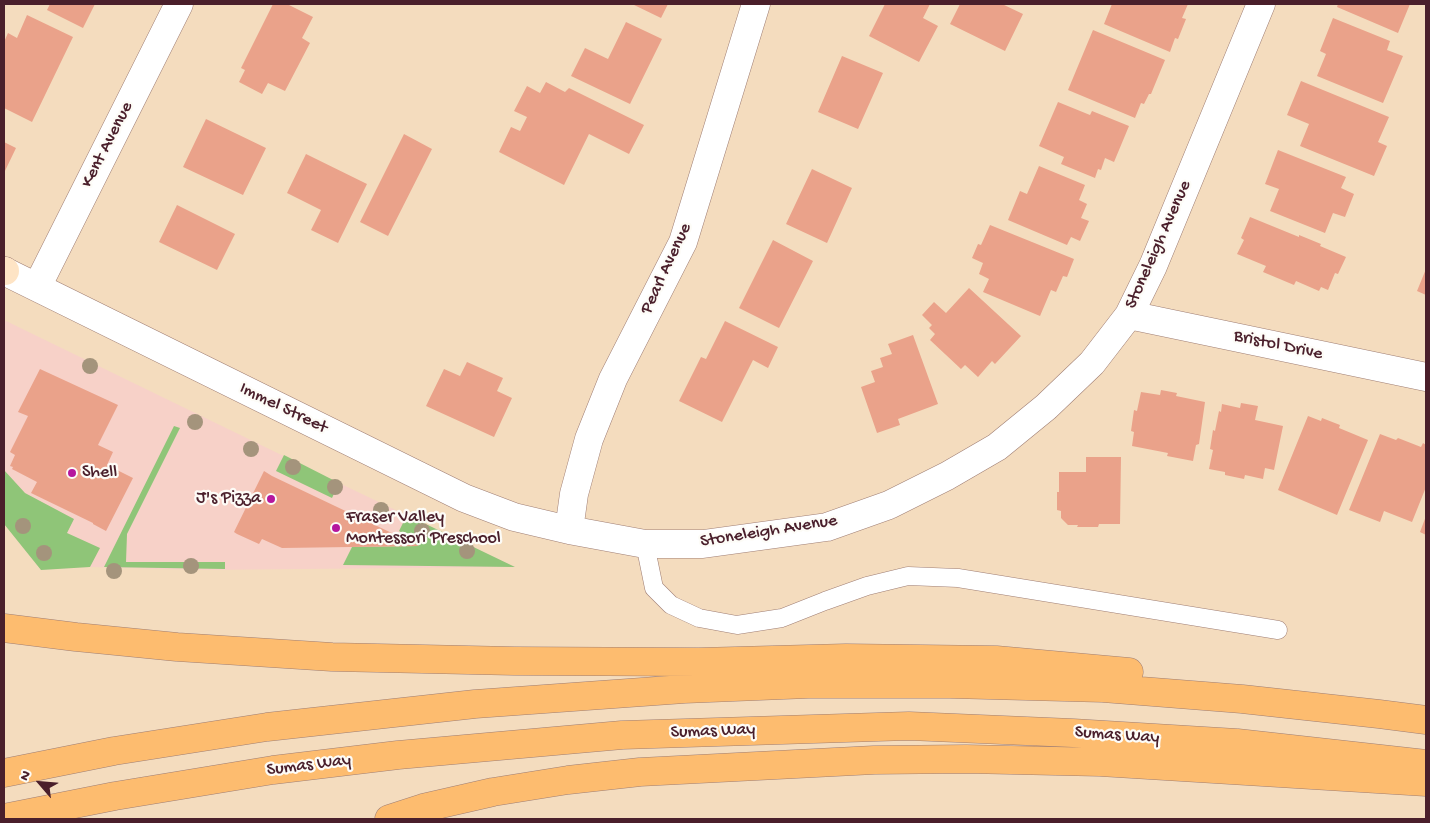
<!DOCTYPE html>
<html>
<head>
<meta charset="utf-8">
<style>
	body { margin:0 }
	#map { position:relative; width:1430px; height:823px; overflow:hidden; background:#f4dcbe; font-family:"Gochi Hand",sans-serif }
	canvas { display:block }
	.frame { position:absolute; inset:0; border:5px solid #4a1f2b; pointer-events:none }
	.north { position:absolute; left:15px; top:758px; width:50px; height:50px; -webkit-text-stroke:4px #fdfcf7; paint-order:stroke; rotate:297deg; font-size:14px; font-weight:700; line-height:20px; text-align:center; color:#4a1f2b }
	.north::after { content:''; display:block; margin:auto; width:18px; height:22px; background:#4a1f2b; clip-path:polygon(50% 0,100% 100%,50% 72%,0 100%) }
</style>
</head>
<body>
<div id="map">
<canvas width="1430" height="823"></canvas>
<div class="frame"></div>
<div class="north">N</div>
</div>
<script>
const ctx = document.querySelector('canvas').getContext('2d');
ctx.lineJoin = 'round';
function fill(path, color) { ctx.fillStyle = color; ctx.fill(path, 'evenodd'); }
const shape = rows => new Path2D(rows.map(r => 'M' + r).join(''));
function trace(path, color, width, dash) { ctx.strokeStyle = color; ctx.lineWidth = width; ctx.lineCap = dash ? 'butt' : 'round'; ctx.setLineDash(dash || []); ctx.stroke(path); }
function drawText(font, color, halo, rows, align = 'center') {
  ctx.font = font + ' "Gochi Hand",sans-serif'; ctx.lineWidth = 4.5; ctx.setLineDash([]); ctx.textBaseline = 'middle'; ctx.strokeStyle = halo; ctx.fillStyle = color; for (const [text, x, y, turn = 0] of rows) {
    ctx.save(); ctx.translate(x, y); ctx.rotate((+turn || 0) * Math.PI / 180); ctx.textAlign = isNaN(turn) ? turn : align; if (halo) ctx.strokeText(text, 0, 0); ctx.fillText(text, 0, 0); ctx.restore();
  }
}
const built = shape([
	[4,320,339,483,515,567,199,570,90,567,41,570,4,524]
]);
const green = shape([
	[174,426,180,428,127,534,126,562,225,562,225,569,104,567],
	[284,455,339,483,332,498,276,471],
	[4,470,25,493,74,519,67,533,100,548,90,567,41,570,4,524],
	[407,515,515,567,343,565,352,547,418,546,404,539,406,535,399,531]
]);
const building = shape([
	[50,4,95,4,83,28,47,10],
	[273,4,287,4,313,17,302,38,310,43,285,91,268,83,262,94,239,82,245,70,241,68],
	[632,4,668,4,661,18],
	[885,4,930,4,923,18,938,26,919,62,869,36],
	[960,4,1002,4,1023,14,1005,51,950,24],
	[1112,4,1188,4,1182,18,1186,19,1178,39,1175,38,1170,52,1104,24],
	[1338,4,1410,4,1398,33,1337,7],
	[27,15,73,37,32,122,4,108,4,42,8,33,17,38],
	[1333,18,1390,41,1387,50,1403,56,1383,103,1317,76,1326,54,1320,51],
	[626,22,662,39,630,104,571,76,585,48,608,59],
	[1093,30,1165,60,1151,94,1149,94,1144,104,1141,103,1135,118,1068,90],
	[842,56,883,73,858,129,818,112],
	[1301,81,1389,117,1378,142,1387,146,1374,176,1300,146,1309,124,1287,115],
	[546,82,565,92,569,88,644,125,629,154,589,134,564,185,499,152,511,127,520,131,527,117,514,111,527,86,540,93],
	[1058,102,1090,115,1092,111,1129,126,1114,162,1105,158,1101,170,1098,169,1095,178,1061,164,1064,157,1039,146],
	[206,119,266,148,243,195,183,167],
	[404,134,432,149,388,236,360,222],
	[4,142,16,148,4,173],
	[1278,150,1346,177,1341,188,1354,194,1345,217,1333,213,1325,233,1270,211,1279,189,1265,184],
	[306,154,367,184,338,243,311,230,321,210,287,193],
	[1039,166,1085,185,1079,200,1087,204,1081,218,1089,221,1080,241,1071,237,1067,245,1008,220,1020,191,1027,194],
	[812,169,852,188,827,243,786,224],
	[177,205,235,234,217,270,159,242],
	[1250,217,1299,237,1299,235,1321,244,1320,246,1346,257,1338,274,1335,273,1328,290,1321,287,1319,291,1296,281,1294,285,1263,272,1266,266,1237,254,1244,240,1241,238],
	[990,225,1074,259,1067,277,1063,276,1056,292,1051,290,1040,316,983,292,989,279,979,274,983,263,972,258,978,244,981,245],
	[773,240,813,261,779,328,739,308],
	[1426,269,1426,295,1417,291],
	[969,288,1021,336,995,364,992,361,978,377,965,365,961,369,930,340,935,334,929,328,932,325,922,315,934,302,946,313],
	[725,321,778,347,768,368,753,360,722,422,679,401,701,357,706,359],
	[913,335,938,404,898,419,900,425,877,433,861,387,875,382,871,371,883,367,880,358,892,354,888,344],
	[467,362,503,378,497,391,512,398,494,437,426,406,444,369,460,376],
	[40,369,118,405,98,445,113,452,107,465,133,478,106,531,93,524,93,523,31,493,37,482,12,469,13,467,10,466,15,455,10,452,28,416,18,412],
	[1161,390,1177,393,1176,396,1205,402,1199,444,1196,445,1193,461,1167,456,1168,453,1132,446,1134,432,1131,431,1134,410,1137,411,1141,392,1160,395],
	[1241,403,1258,406,1255,420,1283,426,1274,470,1265,468,1263,479,1245,475,1244,479,1225,475,1225,472,1209,469,1213,450,1210,449,1213,430,1215,431,1219,411,1221,412,1222,404,1240,408],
	[1308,416,1321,421,1322,418,1340,425,1339,428,1368,440,1337,515,1278,490],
	[1380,434,1396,440,1398,438,1421,447,1423,443,1426,445,1426,487,1412,522,1384,511,1380,522,1349,510],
	[1086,457,1121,457,1120,524,1099,524,1098,527,1077,527,1078,525,1068,525,1061,518,1061,511,1057,510,1057,492,1059,492,1059,472,1086,472],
	[264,471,272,476,419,546,282,548,262,539,259,544,237,534,234,532],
	[1426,516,1426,535,1420,532]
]);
const lane = shape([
	[645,544,654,588,671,605,699,618,737,625,782,618,825,601,867,586,908,576,958,578,1278,630]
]);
const street = shape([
	[4,271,464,498,514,517,569,530,645,544,703,544,827,527,889,505,947,476,997,447,1046,407,1092,363,1129,315,1153,266,1261,4],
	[37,287,179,4],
	[1129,315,1426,377],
	[569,530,574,494,589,439,613,379,683,242,756,4]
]);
const secondary = shape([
	[4,271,5,271]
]);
const highway = shape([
	[4,628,76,637,177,647,332,657,514,661,699,662,846,658,996,660,1129,672],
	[4,773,114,751,267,727,475,704,684,689,808,684,950,684,1103,688,1242,699,1379,714,1426,720],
	[4,818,115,796,273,770,398,755,622,735,909,726,1073,733,1237,743,1426,764],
	[389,819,423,808,493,792,568,780,640,772,874,760,966,759,1100,762,1426,782]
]);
const trees = [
	[90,366],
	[195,422],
	[251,449],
	[293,467],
	[335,487],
	[381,510],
	[23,526],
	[422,531],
	[467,551],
	[44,553],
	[191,566],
	[114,571]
];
const markers = [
	[72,473,5,"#b5179e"],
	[271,499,5,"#b5179e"],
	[336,528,5,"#b5179e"]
];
const streetNames = [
	["Kent Avenue",108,145,-63],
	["Stoneleigh Avenue",1159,245,-66],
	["Pearl Avenue",667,269,-65],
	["Bristol Drive",1278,346,12],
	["Immel Street",283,409,26],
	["Stoneleigh Avenue",769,532,-9],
	["Sumas Way",713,732,-2],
	["Sumas Way",1117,736,4],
	["Sumas Way",309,766,-7]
];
const poiNames = [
	["Shell",82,473],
	["J's Pizza",261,499,"right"],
	["Fraser Valley",346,518],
	["Montessori Preschool",346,539]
];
fill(built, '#f7d1c8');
fill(green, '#8fc578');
fill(building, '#eaa28a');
trace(lane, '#9f7e74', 19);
trace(street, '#9f7e74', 29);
trace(secondary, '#9f7e74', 29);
trace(highway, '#9f7e74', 29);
trace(lane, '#fff', 18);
trace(street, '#fff', 28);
trace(secondary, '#fee4c5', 28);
trace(highway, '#fdbc6f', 28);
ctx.fillStyle = '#a4947c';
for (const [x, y] of trees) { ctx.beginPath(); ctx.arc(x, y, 8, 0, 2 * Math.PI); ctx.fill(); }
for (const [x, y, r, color] of markers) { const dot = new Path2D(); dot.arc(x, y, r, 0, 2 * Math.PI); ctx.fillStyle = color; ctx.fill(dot); trace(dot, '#fdfcf7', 2); }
drawText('18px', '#4a1f2b', '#fdfcf7', streetNames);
drawText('18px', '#4a1f2b', '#fdfcf7', poiNames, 'left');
</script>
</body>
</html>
